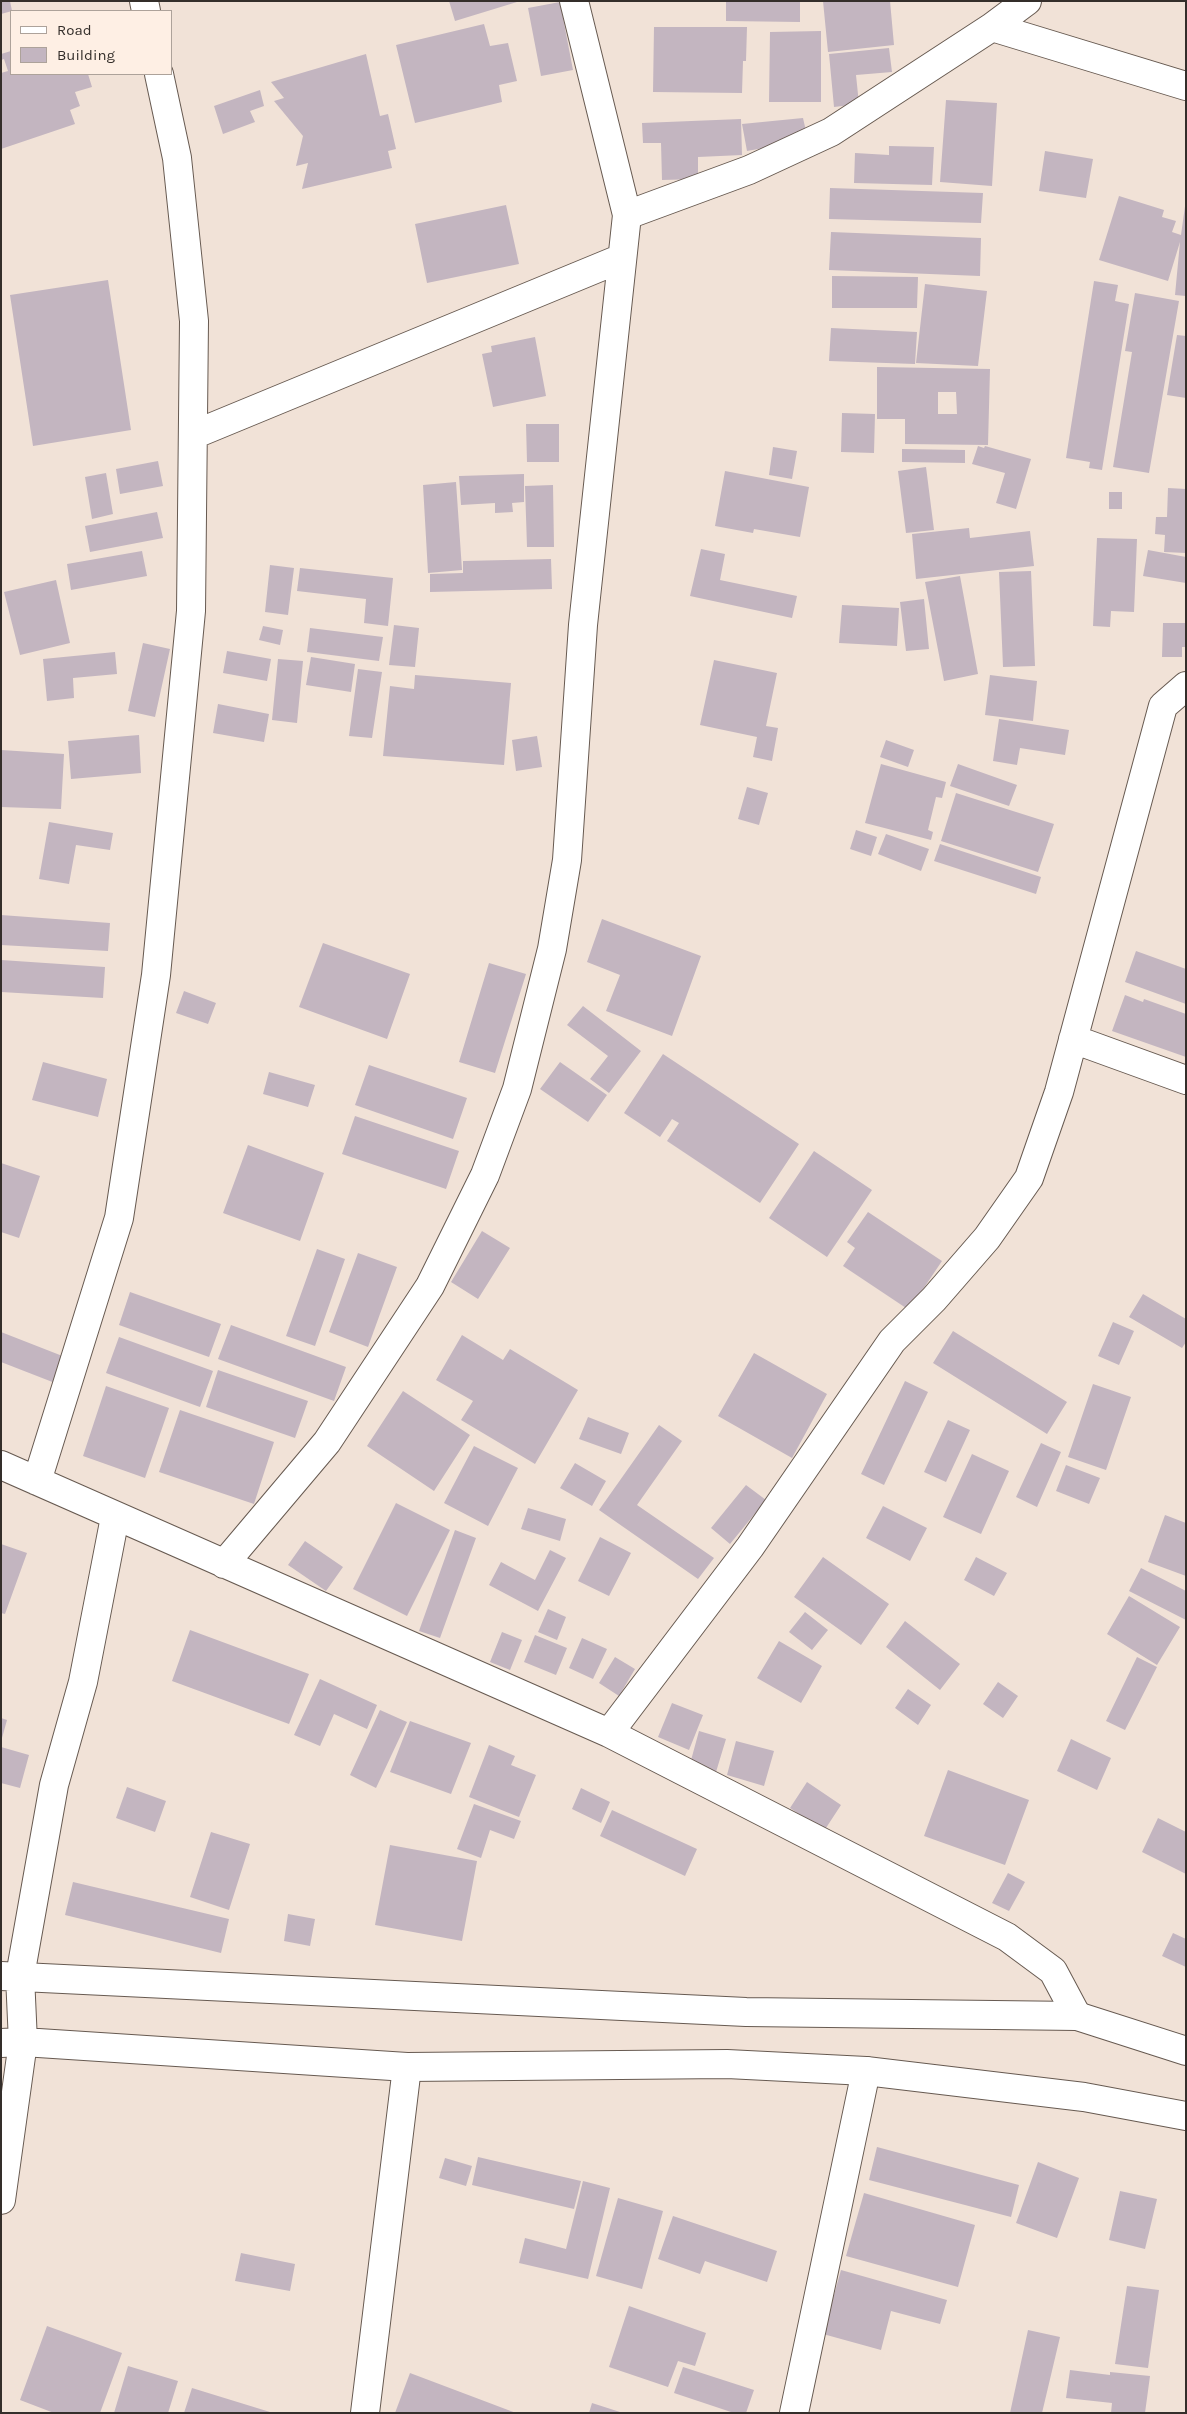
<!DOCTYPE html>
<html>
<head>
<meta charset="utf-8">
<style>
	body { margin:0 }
	#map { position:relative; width:1187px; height:2414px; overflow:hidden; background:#f1e2d7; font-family:Karla,sans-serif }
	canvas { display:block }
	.frame { position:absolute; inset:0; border:2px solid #342e2a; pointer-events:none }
	.legend { position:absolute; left:10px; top:10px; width:162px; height:65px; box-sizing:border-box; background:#feefe4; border:1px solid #ada29a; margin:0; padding:6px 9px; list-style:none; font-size:15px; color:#342e2a }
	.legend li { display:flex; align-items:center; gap:10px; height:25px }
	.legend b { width:25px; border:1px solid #ada29a }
</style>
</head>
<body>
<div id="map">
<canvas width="1187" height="2414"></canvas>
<div class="frame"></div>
<ul class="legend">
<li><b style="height:6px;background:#fff"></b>Road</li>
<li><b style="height:14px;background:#c3b5c0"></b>Building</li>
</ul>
</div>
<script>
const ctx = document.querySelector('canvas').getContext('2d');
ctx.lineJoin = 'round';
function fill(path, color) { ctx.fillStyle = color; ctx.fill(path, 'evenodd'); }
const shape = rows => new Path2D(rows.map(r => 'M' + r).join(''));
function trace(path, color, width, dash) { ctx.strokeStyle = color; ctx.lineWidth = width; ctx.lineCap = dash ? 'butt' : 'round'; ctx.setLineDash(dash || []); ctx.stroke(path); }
const building = shape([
	[1,1,10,1,12,11,1,14],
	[449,1,517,1,517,2,455,21],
	[726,1,800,1,800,22,726,21],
	[823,1,890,1,894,45,828,52],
	[560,2,573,70,541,76,528,8],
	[484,24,490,46,508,43,517,81,499,85,502,102,415,123,396,45],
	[654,27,747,27,746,61,743,61,742,93,653,92],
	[821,31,821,102,769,102,770,32],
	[889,48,892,72,856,75,859,104,834,107,829,54],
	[11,51,11,74,88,74,92,87,75,92,80,106,70,110,75,124,1,149,1,73,8,71,4,59,1,60,1,54],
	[366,54,380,116,388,114,396,149,388,151,392,168,302,189,308,163,296,166,303,136,274,101,284,98,271,82],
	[260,90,264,106,250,111,255,122,223,134,214,106],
	[946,100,997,103,992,186,940,182],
	[803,118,808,140,747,151,742,124],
	[741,119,742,155,698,157,698,179,662,180,661,143,643,143,642,123],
	[889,146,934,147,932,185,854,183,855,153,889,155],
	[1045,151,1093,159,1086,198,1039,191],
	[830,188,983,193,981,223,829,219],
	[1119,196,1164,210,1162,217,1176,221,1172,232,1181,235,1186,199,1186,296,1175,295,1180,242,1168,281,1099,260],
	[506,205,519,264,427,283,415,224],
	[831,232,981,238,980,276,829,270],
	[832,276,918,277,917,308,832,308],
	[108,280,131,430,33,446,10,295],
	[1094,281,1118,285,1115,301,1129,304,1102,470,1089,468,1090,462,1066,458],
	[925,284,987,291,978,366,916,363],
	[1135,293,1179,301,1149,473,1113,467,1132,352,1125,351],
	[831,328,917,332,915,364,829,361],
	[1177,335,1186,336,1186,398,1167,395],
	[535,337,546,396,493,407,482,354,492,352,491,346],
	[877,367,990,369,988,445,905,444,905,419,877,419],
	[938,392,956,392,957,414,938,414],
	[842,413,875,414,874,453,841,452],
	[526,424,559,424,559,462,527,462],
	[978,446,984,448,985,446,1031,459,1016,509,996,503,1005,473,972,464],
	[773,447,797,451,792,479,769,475],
	[902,449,965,450,965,463,902,462],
	[158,461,163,486,120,494,116,469],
	[926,467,934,530,906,533,898,471],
	[725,471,809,487,800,537,754,529,753,533,715,526],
	[106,473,113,514,92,519,85,477],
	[524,474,524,502,512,503,513,512,495,513,495,503,461,505,459,476],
	[456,482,462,570,428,573,423,485],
	[553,485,554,547,527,547,525,486],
	[1168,488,1186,489,1186,553,1164,552,1165,535,1155,534,1156,517,1167,517],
	[1109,492,1122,492,1122,509,1109,509],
	[157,512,163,538,90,552,85,526],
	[969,528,970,538,1030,531,1034,566,916,579,912,534],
	[1097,538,1137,539,1134,612,1111,611,1110,627,1093,626],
	[701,549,725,554,720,580,797,596,792,618,690,596],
	[1148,550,1186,557,1186,583,1143,576],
	[142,551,147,576,71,590,67,564],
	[551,559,552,589,430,592,430,574,463,573,463,561],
	[270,565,294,568,288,615,265,612],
	[300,568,393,578,388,626,364,623,366,599,297,591],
	[1031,571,1035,666,1003,667,999,572],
	[960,576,978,674,944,681,925,582],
	[56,580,70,643,20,655,4,592],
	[924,599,929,649,906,651,900,602],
	[842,605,899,608,897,646,839,643],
	[1163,623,1186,623,1186,647,1182,647,1182,657,1162,657],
	[394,625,419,628,415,667,389,665],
	[263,626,283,630,280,645,259,640],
	[310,628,383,637,379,661,307,652],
	[143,643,170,649,155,717,128,711],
	[227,651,271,659,267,681,223,673],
	[115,652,117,674,73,678,74,698,47,701,43,659],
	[311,657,355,664,351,692,306,685],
	[278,659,303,661,297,723,272,720],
	[714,660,777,673,766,726,778,728,772,761,753,757,757,737,700,725],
	[358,669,382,672,372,738,349,736],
	[415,675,511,683,504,765,383,756,390,686,414,689],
	[990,675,1037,681,1033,721,985,715],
	[218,704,269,714,264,742,213,733],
	[999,719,1069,730,1065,755,1020,748,1017,765,993,761],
	[139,735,141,773,71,779,68,741],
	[537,736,542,767,516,771,512,740],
	[886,740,914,750,908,767,880,757],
	[1,750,64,754,61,809,1,807],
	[881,764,946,782,942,798,936,797,928,830,933,832,931,840,865,823],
	[958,764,1017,785,1009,806,950,786],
	[747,787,768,793,759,825,738,819],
	[956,793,1054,824,1038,872,941,841],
	[49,822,113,833,110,850,76,845,69,884,39,879],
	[856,830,877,837,871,856,850,849],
	[886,834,929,849,921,871,878,854],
	[940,844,1041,877,1036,894,934,861],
	[1,915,110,923,108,951,1,945],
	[602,919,701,956,672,1036,606,1011,620,975,587,962],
	[323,943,410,974,387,1039,299,1007],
	[1136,951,1186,969,1186,1004,1125,982],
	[1,960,105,967,103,998,1,992],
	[489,963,526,974,495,1073,459,1062],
	[184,991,216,1003,208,1024,176,1013],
	[1125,995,1143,1002,1144,999,1186,1014,1186,1057,1112,1031],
	[583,1006,641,1051,609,1093,590,1079,608,1056,567,1025],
	[663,1054,799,1144,760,1203,667,1141,679,1123,672,1119,660,1137,624,1113],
	[43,1062,107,1079,98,1117,32,1100],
	[560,1062,607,1095,588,1122,540,1089],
	[369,1065,467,1098,453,1139,355,1105],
	[269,1072,315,1085,308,1107,263,1094],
	[355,1116,459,1151,446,1189,342,1154],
	[248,1145,324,1173,300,1241,223,1213],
	[814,1151,872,1190,827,1257,769,1218],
	[1,1163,40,1176,19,1238,1,1232],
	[868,1212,942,1261,909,1310,843,1266,855,1248,847,1242],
	[482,1231,510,1248,478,1299,451,1282],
	[317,1249,345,1259,315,1346,286,1336],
	[358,1253,397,1267,368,1347,329,1332],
	[130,1292,221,1324,209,1357,119,1325],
	[1143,1294,1186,1319,1186,1342,1182,1348,1129,1317],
	[1113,1322,1134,1331,1119,1365,1098,1356],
	[231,1325,346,1367,334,1401,218,1359],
	[953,1331,1067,1402,1047,1434,933,1363],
	[1,1332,65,1357,55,1383,1,1362],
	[462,1335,503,1360,510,1349,578,1390,535,1464,461,1420,473,1401,436,1380],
	[119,1337,213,1371,200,1407,106,1373],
	[754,1353,827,1394,792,1458,718,1416],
	[218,1370,308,1401,295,1438,206,1407],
	[905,1381,928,1392,884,1485,861,1474],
	[1093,1384,1131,1397,1106,1470,1068,1457],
	[106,1386,169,1408,145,1478,83,1456],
	[403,1391,470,1435,434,1491,367,1446],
	[180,1410,274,1442,254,1504,159,1472],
	[588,1417,629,1433,621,1454,579,1439],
	[948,1420,970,1430,946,1482,924,1472],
	[659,1425,682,1441,637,1505,714,1558,698,1579,599,1510],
	[1041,1443,1061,1452,1037,1507,1016,1497],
	[474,1446,518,1468,488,1526,444,1503],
	[972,1454,1009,1471,981,1534,943,1517],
	[575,1463,606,1481,592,1506,560,1488],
	[1066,1465,1100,1478,1089,1504,1056,1491],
	[746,1485,766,1500,730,1544,711,1528],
	[396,1503,450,1530,407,1616,353,1589],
	[883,1506,927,1528,910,1561,866,1538],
	[528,1508,566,1519,560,1541,521,1529],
	[1165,1515,1186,1523,1186,1576,1148,1562],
	[455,1530,476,1538,440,1638,419,1631],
	[600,1537,631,1553,609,1596,578,1581],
	[305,1541,343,1567,326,1591,288,1565],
	[1,1544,27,1553,5,1614,1,1613],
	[550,1550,566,1558,538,1611,489,1585,501,1562,535,1580],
	[823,1557,889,1604,861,1645,794,1597],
	[976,1557,1007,1573,994,1596,964,1580],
	[1141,1568,1186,1591,1186,1620,1129,1591],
	[1129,1596,1180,1627,1157,1665,1107,1634],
	[548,1609,566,1617,557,1640,538,1632],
	[805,1612,828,1630,812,1650,789,1632],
	[905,1621,960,1664,940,1690,886,1647],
	[190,1630,309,1674,289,1724,172,1681],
	[502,1632,522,1640,510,1670,490,1662],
	[535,1635,567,1648,556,1675,524,1662],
	[582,1638,607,1649,593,1679,569,1668],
	[779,1641,822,1666,801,1703,757,1678],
	[615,1657,635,1669,619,1696,599,1683],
	[1137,1657,1157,1667,1125,1730,1106,1721],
	[320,1679,377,1705,367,1729,334,1714,320,1746,294,1735],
	[998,1682,1018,1696,1003,1718,983,1704],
	[908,1689,931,1705,918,1725,895,1708],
	[672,1703,703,1715,689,1750,658,1737],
	[380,1710,407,1722,376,1788,350,1775],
	[1,1718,7,1720,2,1738,1,1738],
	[410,1721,471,1743,451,1794,390,1772],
	[699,1731,726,1739,716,1772,690,1764],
	[1071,1739,1111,1758,1097,1790,1057,1771],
	[736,1741,774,1751,764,1786,727,1775],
	[489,1745,515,1756,511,1765,536,1775,519,1817,469,1797],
	[1,1747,29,1755,20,1788,1,1783],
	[948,1770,1029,1800,1005,1865,924,1836],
	[807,1782,841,1805,824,1831,790,1808],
	[127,1787,166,1801,155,1832,116,1818],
	[581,1788,610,1802,601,1823,572,1809],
	[474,1804,521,1821,514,1839,490,1830,481,1858,457,1849],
	[612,1810,697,1849,685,1876,600,1836],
	[1158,1818,1186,1832,1186,1874,1142,1852],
	[211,1832,250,1844,229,1910,190,1897],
	[390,1845,477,1861,462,1941,375,1925],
	[1008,1873,1025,1882,1009,1911,992,1903],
	[73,1882,229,1919,221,1953,65,1915],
	[288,1914,315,1919,310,1946,284,1941],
	[1173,1933,1186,1939,1186,1967,1162,1956],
	[877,2147,1019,2185,1011,2217,869,2180],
	[478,2157,581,2181,574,2209,472,2185],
	[445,2158,472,2166,466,2186,439,2178],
	[1038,2162,1079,2178,1057,2238,1016,2223],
	[583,2181,610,2188,588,2279,519,2263,525,2238,566,2249],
	[1120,2191,1157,2199,1145,2249,1109,2240],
	[864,2193,975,2225,958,2287,846,2256],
	[618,2198,663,2211,642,2289,596,2276],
	[673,2216,777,2251,767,2282,705,2261,700,2274,658,2259],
	[241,2253,295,2264,290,2291,235,2281],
	[841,2270,947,2300,940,2324,891,2311,881,2350,823,2334],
	[1127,2286,1159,2290,1148,2368,1115,2364],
	[629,2306,706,2333,695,2366,678,2361,668,2387,609,2367],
	[47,2326,122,2353,100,2413,54,2413,20,2400],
	[1028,2330,1060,2337,1042,2413,1010,2413],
	[128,2366,178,2381,168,2413,114,2413],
	[683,2367,754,2390,746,2413,734,2413,674,2393],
	[1070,2370,1110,2375,1110,2372,1150,2376,1145,2413,1111,2413,1112,2403,1066,2398],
	[410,2373,516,2413,395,2413],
	[192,2388,270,2412,270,2413,184,2413],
	[592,2403,620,2412,620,2413,589,2413]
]);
const minor = shape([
	[144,1,146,11],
	[992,27,1186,86],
	[627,215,749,170,831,132,992,27,1027,1],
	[193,435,622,258],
	[1073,1039,1186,1080],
	[1,1465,609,1733,1007,1937,1053,1971,1077,2016],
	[37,1481,119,1218,156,975,191,611,194,321,177,158,159,74],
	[224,1564,327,1442,430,1286,485,1175,517,1089,552,949,567,860,583,625,627,215,574,1],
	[609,1733,750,1547,892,1341,934,1299,987,1238,1029,1178,1059,1092,1163,706,1186,686],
	[20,1976,54,1785,83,1682,115,1517],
	[1,2200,23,2042],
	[365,2413,407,2067],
	[794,2413,866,2071]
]);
const primary = shape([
	[1,1976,746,2012,1077,2016,1186,2051],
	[20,1976,23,2042],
	[1,2043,23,2042,407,2067,727,2064,866,2071,1084,2097,1186,2116]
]);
fill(building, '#c3b5c0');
trace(minor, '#675a51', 30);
trace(primary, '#675a51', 30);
trace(minor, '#fff', 28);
trace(primary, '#fff', 28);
</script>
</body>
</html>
